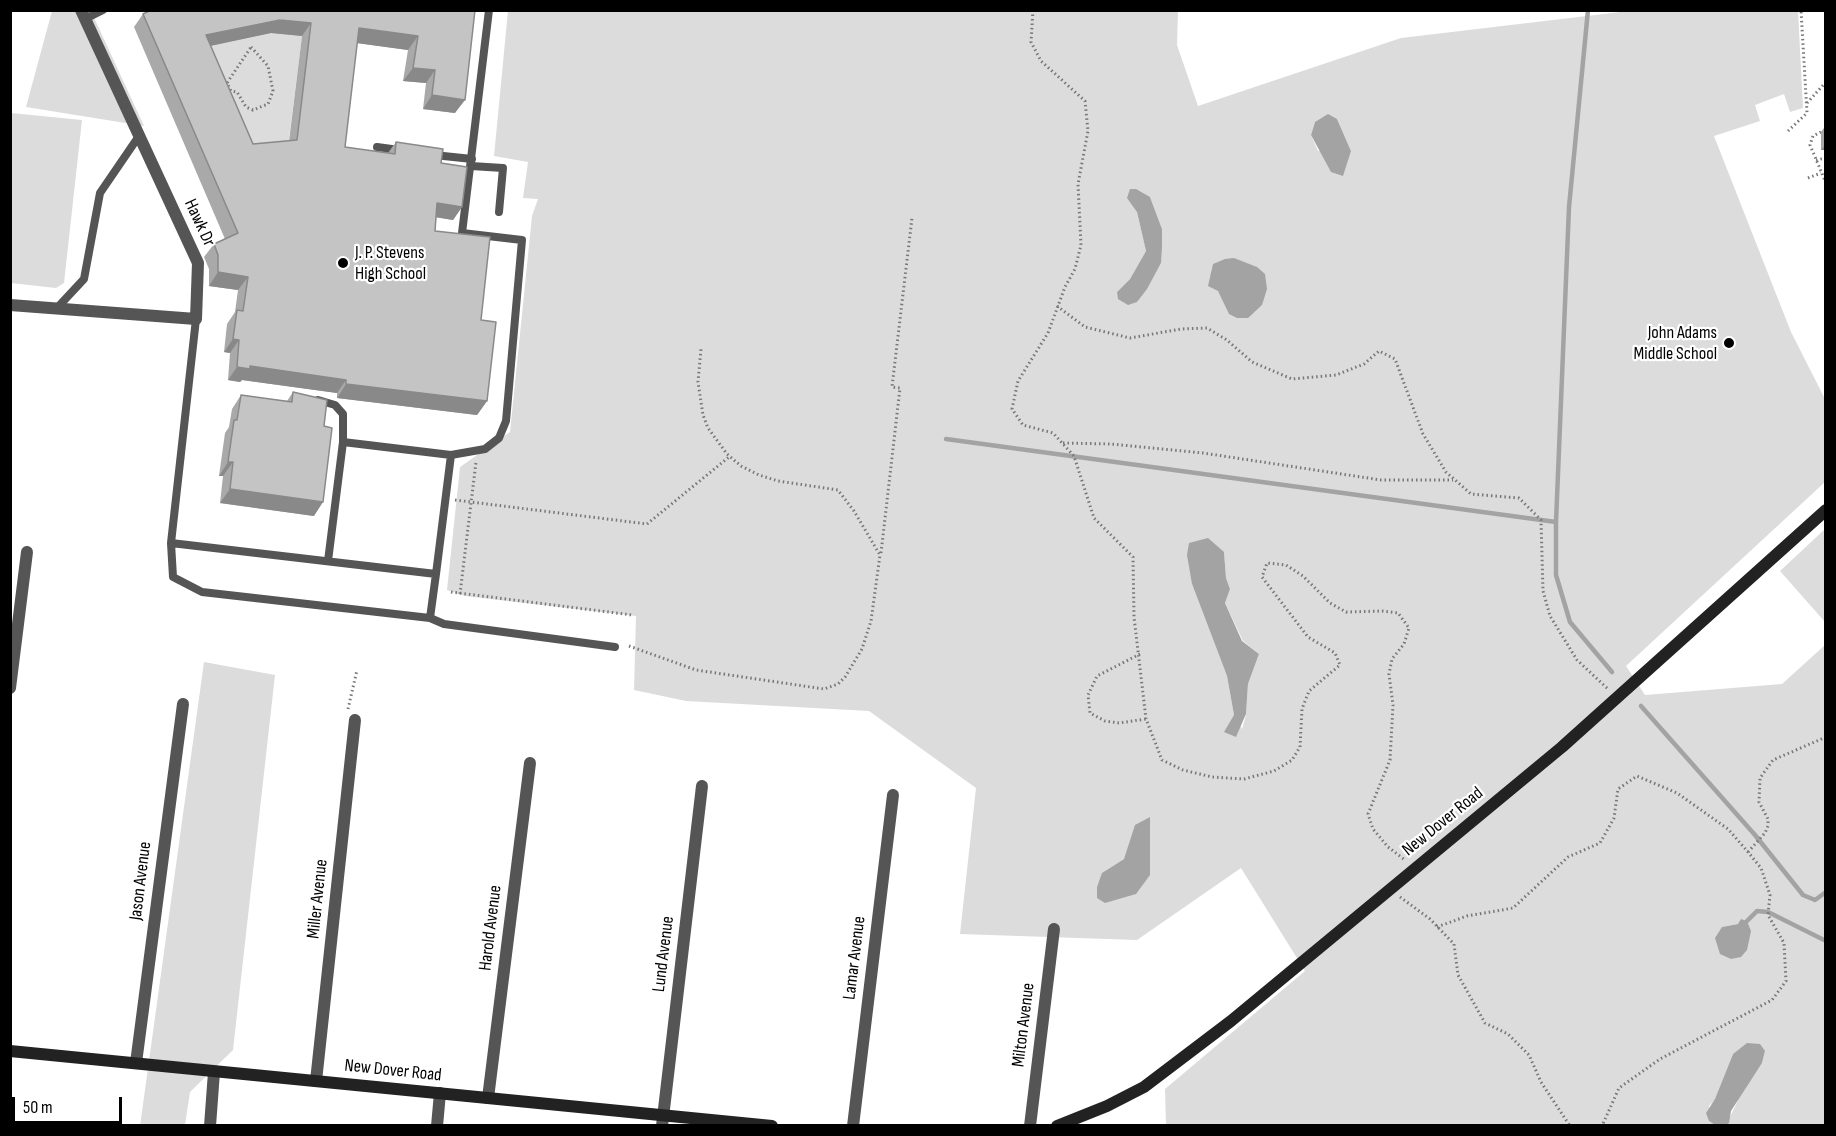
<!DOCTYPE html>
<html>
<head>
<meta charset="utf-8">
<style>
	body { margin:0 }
	#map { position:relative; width:1836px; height:1136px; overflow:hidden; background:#fff; font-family:"Sofia Sans Condensed",sans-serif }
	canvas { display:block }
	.frame { position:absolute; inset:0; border:12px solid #000; pointer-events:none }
	.scale { position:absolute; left:12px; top:1097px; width:110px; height:27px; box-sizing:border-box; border:3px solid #000; border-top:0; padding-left:8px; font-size:18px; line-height:21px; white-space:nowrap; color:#000; -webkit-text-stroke:4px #fff; paint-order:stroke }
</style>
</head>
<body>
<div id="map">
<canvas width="1836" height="1136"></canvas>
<div class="frame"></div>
<div class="scale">50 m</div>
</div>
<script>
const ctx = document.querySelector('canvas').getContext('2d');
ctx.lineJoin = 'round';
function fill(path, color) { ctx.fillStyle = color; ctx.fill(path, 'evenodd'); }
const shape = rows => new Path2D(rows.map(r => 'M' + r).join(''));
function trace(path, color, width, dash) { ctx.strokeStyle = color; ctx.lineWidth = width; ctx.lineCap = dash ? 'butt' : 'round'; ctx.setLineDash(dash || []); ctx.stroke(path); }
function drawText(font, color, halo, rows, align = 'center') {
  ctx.font = font + ' "Sofia Sans Condensed",sans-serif'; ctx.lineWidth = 4.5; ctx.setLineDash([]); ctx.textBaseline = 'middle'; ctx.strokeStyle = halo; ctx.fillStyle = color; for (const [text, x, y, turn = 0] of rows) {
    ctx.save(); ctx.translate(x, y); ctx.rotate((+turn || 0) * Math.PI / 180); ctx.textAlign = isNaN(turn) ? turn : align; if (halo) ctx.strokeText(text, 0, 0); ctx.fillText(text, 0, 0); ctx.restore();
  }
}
const green = shape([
	[52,11,91,11,144,126,26,107],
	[508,11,1178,11,1177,45,1198,106,1401,38,1629,11,1798,11,1803,108,1790,112,1784,94,1755,105,1760,121,1714,136,1791,332,1825,399,1825,482,1626,666,1645,695,1782,684,1825,645,1825,1125,1726,1125,1743,1090,1762,1063,1765,1051,1733,1054,1715,1100,1709,1106,1709,1121,1715,1125,1166,1125,1165,1089,1305,971,1241,868,1137,940,960,934,976,788,869,711,686,701,634,690,636,616,465,596,447,590,460,467,510,432,532,216,538,199,523,198,528,162,494,156],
	[1337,119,1351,151,1318,151,1311,135,1315,122],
	[1150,197,1162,229,1161,263,1137,302,1117,292,1130,279,1146,251,1137,212],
	[1224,552,1226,578,1230,589,1225,603,1243,641,1259,654,1248,684,1246,715,1242,729,1234,715,1227,676,1192,584],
	[1149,817,1149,846,1102,873,1124,859],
	[1738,924,1741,957,1722,927],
	[271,33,302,36,287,154,244,157,196,49],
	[11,113,82,120,64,283,56,288,11,283],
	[1825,529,1825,622,1780,571],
	[204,662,275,675,233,1050,190,1092,185,1125,140,1126]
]);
const water = shape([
	[1328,114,1337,119,1351,151,1343,176,1331,172,1311,135,1315,122],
	[1130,189,1136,189,1150,197,1162,229,1162,248,1161,263,1147,289,1137,302,1128,305,1118,299,1117,292,1130,279,1146,251,1137,212,1127,198],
	[1234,258,1257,267,1265,274,1267,289,1262,305,1248,318,1237,318,1229,314,1218,291,1208,286,1213,264,1225,259],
	[1208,538,1224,552,1226,578,1230,589,1225,603,1242,641,1259,654,1248,684,1246,714,1236,737,1224,732,1234,715,1227,676,1192,584,1187,555,1189,543],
	[1150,817,1150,875,1136,894,1105,903,1097,898,1097,887,1102,873,1124,859,1135,825],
	[1741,919,1747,921,1751,931,1747,950,1741,957,1731,959,1720,954,1715,938,1722,927,1738,924],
	[1747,1043,1760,1044,1765,1051,1762,1063,1731,1111,1729,1123,1726,1125,1715,1125,1709,1121,1706,1113,1715,1099,1733,1054]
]);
const stream = shape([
	[1588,10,1569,207,1556,522,1556,575,1570,622,1612,672],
	[946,439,1556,522],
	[1641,706,1755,835,1803,895,1815,900,1826,892],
	[1747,921,1757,911,1768,912,1826,941]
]);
const path = shape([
	[1033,10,1031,42,1041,61,1085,101,1088,131,1078,184,1081,245,1075,269,1065,287,1048,333,1018,381,1012,409,1023,425,1053,433,1074,456,1094,518,1133,557,1134,617,1146,719,1162,760,1183,770,1212,777,1244,779,1274,771,1292,760,1300,747,1302,709,1309,691,1340,665,1335,653,1308,637,1262,577,1267,563,1286,565,1303,576,1330,603,1346,612,1382,611,1398,613,1409,628,1404,644,1392,659,1389,674,1393,705,1390,760,1368,814,1373,829,1388,847,1405,860],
	[251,47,268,66,273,91,268,104,253,110,246,107,237,92,231,91,227,83,251,47],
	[1807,103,1826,82],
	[1788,131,1807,113,1801,10],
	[1821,132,1813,136,1810,145,1826,183],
	[1816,160,1826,158],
	[1808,178,1821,173],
	[1057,306,1085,327,1130,338,1181,329,1207,328,1227,340,1252,362,1292,379,1336,375,1364,364,1379,351,1395,359,1423,434,1446,472,1471,494,1519,498,1541,520,1543,591,1550,616,1577,660,1608,689],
	[1063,443,1111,444,1203,453,1381,480,1453,480],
	[455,500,647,524,729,457],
	[881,553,900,388,892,387,912,218],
	[451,592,632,615],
	[460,594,476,462],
	[629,646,696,670,824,689,838,684,845,677,862,649,871,621,880,555,854,511,838,490,778,481,759,475,741,466,727,454,708,428,703,415,698,382,701,349],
	[1140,654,1097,676,1088,695,1090,713,1105,721,1119,723,1146,719],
	[348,709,357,670],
	[1748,852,1765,833,1768,826,1768,819,1759,802,1760,778,1773,760,1826,737],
	[1400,897,1430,919,1454,944,1458,975,1485,1023,1508,1034,1529,1055,1541,1082,1570,1126],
	[1437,927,1467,916,1513,908,1568,857,1600,843,1614,818,1618,789,1637,776,1677,793,1728,829,1748,852,1761,868,1770,895,1768,915,1784,943,1786,981,1772,1000,1660,1059,1619,1088,1602,1126]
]);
const lane = shape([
	[85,19,103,10],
	[377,147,399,150],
	[434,155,472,159],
	[471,166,503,168,499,212],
	[57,308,84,279,100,193,139,136],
	[196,319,171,543,436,574,451,455,485,449,499,438,506,421,522,240,462,233,489,10],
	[318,400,335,405,343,414,343,442],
	[171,543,173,577,202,592,430,618,444,624,615,647],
	[328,561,343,442,451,455],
	[430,618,436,574]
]);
const street = shape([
	[10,305,196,319,198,263,81,10],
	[10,688,27,552],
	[136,1063,183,704],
	[316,1081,355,720],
	[488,1098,530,763],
	[210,1126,214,1072],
	[437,1126,440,1093],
	[662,1126,702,786],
	[853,1126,893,795],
	[1030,1126,1054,929]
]);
const secondary = shape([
	[10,1051,772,1126],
	[1057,1126,1107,1106,1144,1087,1231,1021,1562,747,1826,510]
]);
const wall = shape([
	[475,10,455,113,423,109,426,83,403,81,408,50,357,43,345,147,388,153,396,142,441,163,462,207,453,220,436,217,435,231,481,320,487,401,477,415,337,398,337,393,242,380,240,382,228,380,230,353,224,352,227,324,235,312,238,290,209,286,209,269,204,257,214,244,225,239,134,27,143,14],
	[271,33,302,36,289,141,253,144,210,46],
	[1826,125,1826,150,1821,150,1821,132],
	[293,392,314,516,220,503,223,476,219,476,225,433,229,427,232,409,241,395,287,401]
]);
const shadedWall = shape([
	[280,20,311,23,302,36,271,33,196,49,206,35],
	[359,28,418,36,408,50,349,42],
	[413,68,435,70,426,83,403,81],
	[432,95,465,100,455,113,423,109],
	[1826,144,1826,150,1821,150],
	[437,203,462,207,453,220,428,216],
	[218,272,248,277,238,290,209,286],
	[233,339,239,340,230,353,224,352],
	[250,366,346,380,337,393,242,380,240,382,228,380,237,367],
	[346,384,487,401,477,415,337,398],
	[228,462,233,462,223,476,219,476],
	[230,489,323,502,314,516,220,503]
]);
const building = shape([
	[151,10,475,10,465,100,432,95,435,70,413,68,418,36,359,28,345,147,395,154,396,142,443,149,441,163,467,167,462,207,437,203,435,231,490,237,481,320,496,322,487,401,346,384,346,380,250,366,250,369,237,367,239,340,233,339,237,310,243,311,248,277,218,272,218,255,214,244,238,233,143,14,151,10],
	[280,20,311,23,297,140,253,144,206,35,280,20],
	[293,392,327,400,324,426,332,428,323,502,230,489,233,462,228,462,234,420,237,420,241,395,292,402,293,392]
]);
const markers = [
	[343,263,6,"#000"],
	[1729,343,6,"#000"]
];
const streetNames = [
	["Hawk Dr",199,223,65],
	["New Dover Road",1443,822,-39],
	["Jason Avenue",141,881,-83],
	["Miller Avenue",318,899,-84],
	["Harold Avenue",491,928,-83],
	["Lund Avenue",664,954,-83],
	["Lamar Avenue",855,958,-83],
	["Milton Avenue",1024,1025,-83],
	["New Dover Road",393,1071,6]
];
const poiNames = [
	["J. P. Stevens",355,253],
	["High School",355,274],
	["John Adams",1717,333,"right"],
	["Middle School",1717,354,"right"]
];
fill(green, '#dcdcdc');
fill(water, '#a3a3a3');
trace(stream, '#a3a3a3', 4.5);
trace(path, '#777', 3, [1.5, 3]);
trace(lane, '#555', 8);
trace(street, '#555', 12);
trace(secondary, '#222', 12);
fill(wall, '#a9a9a9');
fill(shadedWall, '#898989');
fill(building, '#c4c4c4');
trace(building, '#898989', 1.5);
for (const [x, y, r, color] of markers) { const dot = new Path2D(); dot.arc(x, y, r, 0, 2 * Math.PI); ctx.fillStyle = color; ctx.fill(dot); trace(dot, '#fff', 2); }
drawText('18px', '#000', '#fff', streetNames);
drawText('18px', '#000', '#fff', poiNames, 'left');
</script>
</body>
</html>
